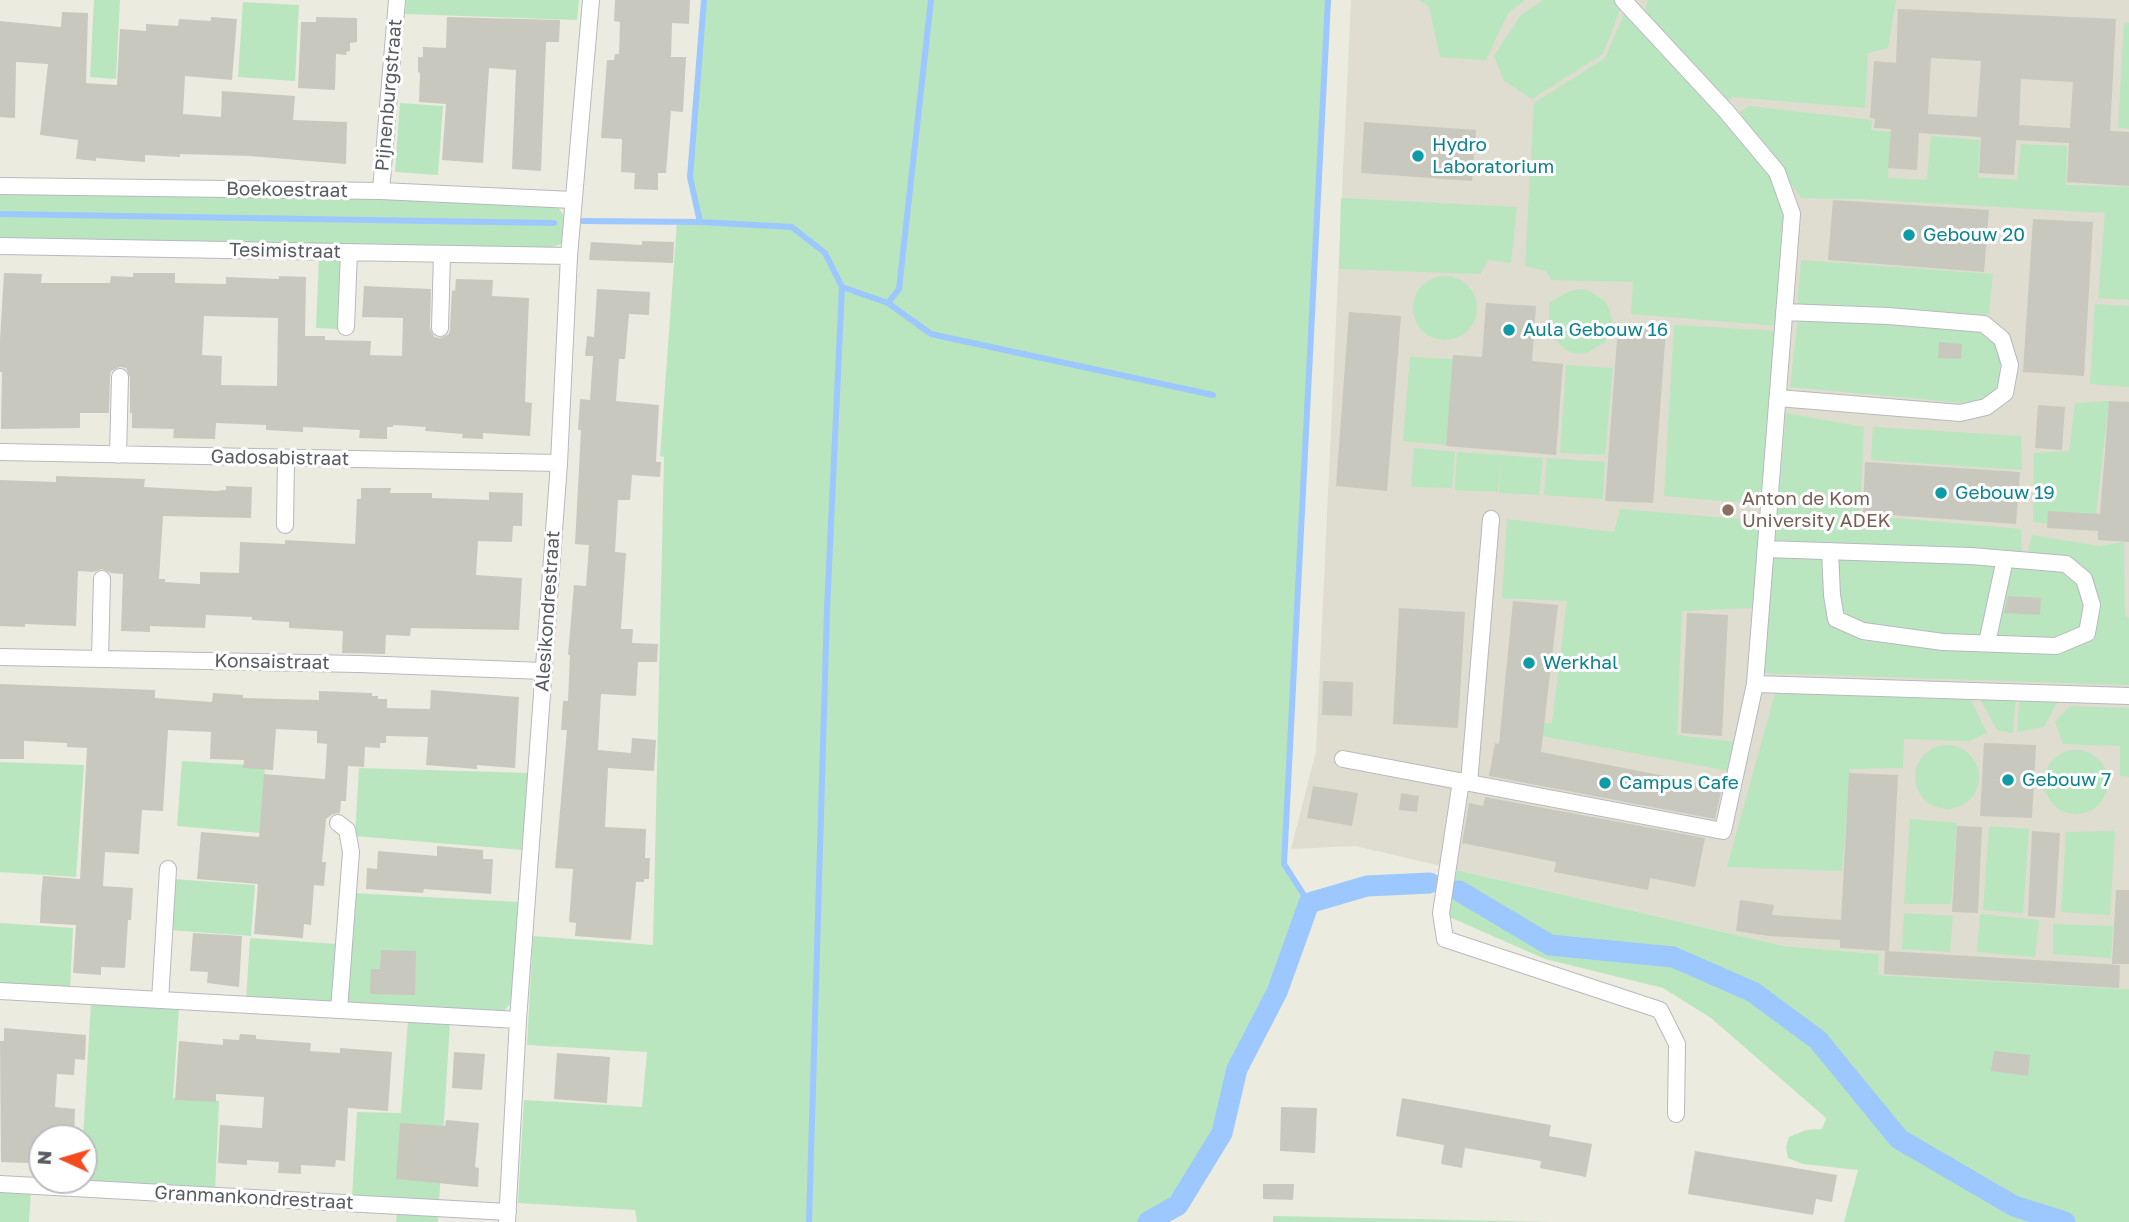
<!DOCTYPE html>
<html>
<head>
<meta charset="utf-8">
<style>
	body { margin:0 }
	#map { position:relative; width:2129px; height:1222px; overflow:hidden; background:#ecebdf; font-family:"Golos Text",sans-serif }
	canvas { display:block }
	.north { position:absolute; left:28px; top:1124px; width:70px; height:70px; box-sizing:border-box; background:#fff; border:2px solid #bcbdc0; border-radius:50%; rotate:274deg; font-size:19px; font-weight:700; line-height:28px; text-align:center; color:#585b61 }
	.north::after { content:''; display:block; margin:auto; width:24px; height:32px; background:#f34a1e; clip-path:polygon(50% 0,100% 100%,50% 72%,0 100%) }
</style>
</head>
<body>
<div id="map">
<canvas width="2129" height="1222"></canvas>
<div class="north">N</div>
</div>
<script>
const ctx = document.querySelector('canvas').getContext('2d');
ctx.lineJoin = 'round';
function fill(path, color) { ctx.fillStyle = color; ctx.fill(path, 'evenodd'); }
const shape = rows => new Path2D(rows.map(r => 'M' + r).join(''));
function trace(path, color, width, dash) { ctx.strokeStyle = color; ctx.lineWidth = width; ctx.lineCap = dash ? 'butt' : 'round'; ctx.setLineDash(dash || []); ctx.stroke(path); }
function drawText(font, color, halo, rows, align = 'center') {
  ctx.font = font + ' "Golos Text",sans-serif'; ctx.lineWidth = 6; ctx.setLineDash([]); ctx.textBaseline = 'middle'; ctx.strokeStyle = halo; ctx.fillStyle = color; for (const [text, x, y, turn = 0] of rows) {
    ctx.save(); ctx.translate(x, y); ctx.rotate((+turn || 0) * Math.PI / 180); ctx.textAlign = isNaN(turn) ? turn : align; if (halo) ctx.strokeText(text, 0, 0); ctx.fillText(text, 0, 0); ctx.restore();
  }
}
const education = shape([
	[1351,0,2129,0,2129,989,1878,975,1879,954,1784,946,1355,846,1291,849,1316,751]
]);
const green = shape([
	[94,0,120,0,116,79,90,77],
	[406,0,579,0,577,20,405,14],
	[704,0,1328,0,1284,864,1309,903,1277,992,1237,1069,1222,1133,1178,1205,1148,1222,637,1222,635,1210,518,1203,524,1100,642,1107,647,1052,527,1045,533,936,653,945,664,457,660,456,677,222,700,222,690,177],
	[1419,0,1525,0,1508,13,1486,60,1440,57,1429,6],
	[1543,0,1617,0,1622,5,1603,54,1532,99,1504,81,1494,56,1520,16],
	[1648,0,1896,0,1888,48,1868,53,1865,108,1732,97,1726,104,1644,14],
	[243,2,299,5,295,81,238,77],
	[1627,7,1774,176,1788,214,1779,326,1631,314,1633,282,1551,280,1546,271,1525,266,1534,103,1605,58],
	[2124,23,2129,23,2129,129,2118,128],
	[400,103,443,106,438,175,395,172],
	[1749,106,1872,120,1871,130,1891,132,1888,178,1927,180,1931,136,1980,140,1978,177,2017,180,2021,144,2067,146,2066,185,2129,187,2129,300,2098,298,2105,213,1857,199,1801,198,1740,112],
	[0,193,381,197,557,206,563,214,565,236,561,244,550,248,0,240],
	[1341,198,1517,207,1511,263,1488,260,1480,274,1339,269],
	[319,258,342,259,339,329,316,328],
	[1801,260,1993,274,1989,314,1963,316,1797,307],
	'1413 308a32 32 0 1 1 64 0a32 32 0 1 1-64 0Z',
	[1578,289,1588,290,1605,301,1610,311,1612,321,1605,342,1587,353,1576,354,1566,350,1552,336,1549,326,1549,303,1568,292],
	[2095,304,2129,306,2129,387,2090,384],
	[1798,318,1925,323,1987,334,2000,349,2001,373,1993,397,1964,403,1790,387],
	[1674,325,1780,331,1769,505,1664,496],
	[1410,357,1454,359,1446,445,1403,441],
	[1566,365,1613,368,1605,455,1560,453],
	[2109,401,2094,530,2033,522,2034,453,2069,451,2075,403],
	[1786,413,1864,427,1860,515,2021,529,2022,556,1775,544],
	[1873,427,2021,436,2022,470,1871,460],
	[1414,448,1455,452,1452,488,1411,487],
	[1457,452,1543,458,1539,495,1499,493,1501,461,1498,492,1455,490],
	[1547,458,1605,462,1603,499,1544,495],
	[1620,509,1763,521,1754,608,1682,611,1677,735,1736,742,1729,771,1510,730,1504,725,1552,723,1567,601,1502,598,1507,519,1614,532],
	[2032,535,2100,546,2124,542,2125,616,2129,618,2129,685,1761,673,1773,555,1824,559,1830,620,1864,641,2061,653,2093,638,2096,594,2069,559,2026,560],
	[1836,555,2000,561,1981,636,1866,627,1839,612],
	[2011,565,2066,567,2081,580,2089,605,2082,631,2053,641,1993,638],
	[1976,692,2016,695,2013,733,1997,730],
	[1775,693,1971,700,1987,733,1969,741,1904,739,1903,768,1850,769,1842,871,1727,867],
	[2020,694,2061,696,2044,727,2017,732],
	[2070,706,2129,708,2129,777,2120,776,2120,746,2063,744,2055,722],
	'1915 777a32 32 0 1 1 64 0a32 32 0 1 1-64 0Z',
	'2044 782a32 32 0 1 1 64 0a32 32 0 1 1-64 0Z',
	[182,761,265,766,260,833,177,826],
	[0,762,84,765,76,877,0,872],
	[359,768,530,773,523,850,355,836],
	[1910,819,1957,823,1951,904,1904,904],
	[1989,826,2029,829,2023,913,1983,910],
	[2115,831,2110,915,2061,912,2066,832],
	[1457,870,1784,946,1879,954,1878,975,2129,989,2129,1222,1844,1222,1858,1170,1803,1164,1788,1158,1786,1147,1789,1137,1806,1130,1822,1129,1826,1118,1711,1018,1663,988,1545,959,1447,916],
	[173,879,255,885,251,936,170,930],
	[352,893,519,902,513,993,510,1004,503,1012,355,1004,348,1001,344,994],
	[1904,913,1953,916,1950,952,1902,949],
	[1980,914,2039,920,2035,957,1977,952],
	[0,923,73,928,70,988,0,983],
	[2053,924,2113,926,2111,958,2053,954],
	[250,938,337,944,333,996,330,1002,246,1000],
	[91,1003,179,1008,173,1098,219,1101,215,1191,81,1183,81,1180,84,1180,83,1138],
	[408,1020,450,1022,439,1202,352,1198,357,1112,401,1113],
	[0,1188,31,1190,29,1222,0,1222],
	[397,1212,438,1214,438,1222,396,1222],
	[1273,1216,1551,1222,1273,1222]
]);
const stream = shape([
	[0,214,554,223],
	[583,221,700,222,792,227,825,253,842,287,827,610,809,1222],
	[700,222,690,177,704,0],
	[842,287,888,303,899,289,931,0],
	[888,303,931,334,1213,395],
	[1309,903,1284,864,1328,0]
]);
const canal = shape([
	[1459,891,1550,945,1673,957,1753,992,1818,1040,1899,1139,2014,1206,2065,1222],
	[1148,1222,1178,1205,1222,1133,1237,1069,1277,992,1309,903,1367,886,1430,883]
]);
const building = shape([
	[615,0,690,0,689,24,672,23,671,57,686,57,683,112,671,111,666,173,658,173,658,190,634,189,635,173,621,172,622,139,601,138,607,60,614,60,615,54,619,54,620,22,614,21],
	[1898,9,2116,19,2110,131,2129,132,2129,186,2067,182,2069,143,2016,140,2014,175,1979,173,1981,137,1919,133,1917,170,1888,168,1891,129,1874,128,1875,119,1870,118,1874,61,1896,63],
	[1931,58,1981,61,1977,117,1928,114],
	[2021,79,2073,82,2070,128,2019,125],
	[62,12,88,13,86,83,117,85,120,29,146,31,146,24,178,26,179,19,211,21,211,17,237,19,232,80,185,76,183,114,221,117,222,91,295,96,293,120,347,122,346,164,250,156,180,154,180,157,145,155,145,162,96,158,96,161,76,159,78,140,40,135,48,64,16,62,15,118,0,117,0,21,61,27],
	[316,17,357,18,357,42,350,43,350,51,346,52,347,55,336,54,335,90,298,88,301,22,316,22],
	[447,17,560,20,559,42,546,42,541,171,512,169,516,70,489,68,483,163,442,160,446,104,419,102,420,73,418,72,418,57,423,57,423,47,446,48],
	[1364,122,1476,130,1472,181,1361,173],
	[1833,200,1989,210,1984,272,1828,260],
	[2033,219,2093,222,2084,376,2023,372],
	[642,241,674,242,673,263,589,260,591,242,642,245],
	[4,273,42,274,41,283,110,283,111,276,133,277,133,273,175,273,175,283,226,284,226,277,279,279,279,276,306,277,305,336,325,336,325,340,371,341,370,355,402,356,403,318,362,317,364,286,431,289,430,328,434,337,440,338,449,334,450,329,452,290,455,291,456,279,493,280,492,296,529,298,525,402,532,403,530,436,483,433,483,439,462,438,463,434,425,431,426,427,393,425,393,427,387,427,387,439,359,438,360,430,303,427,303,432,266,430,266,425,216,423,215,439,173,438,174,429,132,428,132,413,130,413,130,377,126,368,120,367,111,371,110,376,109,413,80,413,80,428,1,429,2,372,0,372,0,340],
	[204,316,278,318,277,386,221,385,222,356,202,355],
	[597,289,650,292,649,315,629,314,625,359,619,359,616,401,659,405,656,462,661,462,660,477,632,475,630,500,618,500,615,552,626,553,621,629,633,629,632,643,658,644,657,662,638,662,636,696,601,694,598,750,631,753,632,738,656,740,654,771,608,768,605,827,646,829,645,858,650,858,649,879,644,879,644,882,636,882,631,940,575,936,576,923,569,922,573,869,555,868,567,730,561,730,563,701,568,701,570,655,568,655,574,585,586,586,589,545,575,544,581,430,578,430,580,399,590,400,593,356,585,356,587,336,594,337],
	[1486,303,1536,306,1532,361,1563,364,1556,455,1446,446,1453,355,1482,357],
	[1349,312,1401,316,1387,491,1336,486],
	[1618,326,1666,330,1653,503,1605,501],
	[1939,342,1962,344,1961,359,1938,358],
	[2109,401,2129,402,2129,542,2098,540,2098,531,2047,528,2048,511,2100,514],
	[2038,405,2065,407,2062,450,2035,448],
	[1865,462,2020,472,2016,524,1863,513],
	[56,476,145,479,144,487,216,491,226,490,226,486,252,487,251,518,163,516,159,579,165,579,165,582,200,584,200,572,239,573,240,542,285,544,285,540,355,544,357,499,361,499,361,488,391,488,390,493,432,493,432,498,489,500,489,492,523,493,522,526,513,526,512,542,478,541,476,575,522,578,519,630,411,628,410,636,386,635,385,654,342,653,343,631,289,628,289,622,252,620,252,617,206,615,205,628,150,626,150,632,121,631,123,574,111,573,102,569,94,572,78,571,76,626,25,624,25,627,0,626,0,480,56,482],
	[2008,596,2041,598,2040,615,2004,613],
	[1513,601,1558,605,1541,752,1722,787,1715,819,1489,776,1495,743,1499,744],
	[1399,608,1465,612,1458,728,1393,724],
	[1687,613,1728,615,1722,736,1681,733],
	[1323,681,1353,682,1352,716,1322,715],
	[0,684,155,690,155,698,212,702,213,693,243,695,243,698,319,700,319,691,372,693,372,696,378,696,378,699,387,699,387,708,430,709,431,690,519,697,515,768,477,765,477,769,426,765,428,737,386,736,386,743,380,743,380,748,365,747,364,767,348,766,346,801,341,801,340,813,333,814,326,819,322,862,326,862,324,886,314,885,311,925,304,924,303,938,254,934,258,884,197,879,201,832,259,837,264,774,325,779,327,744,317,743,317,731,276,729,273,770,243,768,244,760,210,759,211,732,168,730,163,811,142,810,139,854,105,852,103,886,133,888,131,920,128,920,125,968,101,967,101,975,73,973,76,925,40,923,41,896,43,876,80,879,87,748,67,747,67,743,24,741,24,759,0,759],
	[1984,743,2036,745,2032,818,1980,816],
	[1849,773,1898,775,1889,951,1840,948,1840,940,1769,936,1736,931,1740,900,1774,905,1772,915,1841,920],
	[1313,786,1358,793,1352,826,1307,818],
	[1401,793,1419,796,1417,812,1399,810],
	[1485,797,1705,838,1695,887,1650,878,1648,890,1554,872,1556,862,1462,843,1469,803,1483,806],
	[1957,826,1982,827,1978,913,1952,912],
	[2032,831,2060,833,2055,918,2028,916],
	[437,846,483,850,483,859,493,859,491,894,424,889,423,893,366,889,367,868,377,869,378,851,437,856],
	[2116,890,2129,890,2129,964,2112,964],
	[193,933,242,936,239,987,207,983,208,972,190,971],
	[381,950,416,951,415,995,370,994,371,969,380,969],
	[1885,951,2120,965,2119,988,1884,974],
	[4,1028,86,1035,85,1060,75,1059,74,1075,57,1074,55,1107,75,1109,74,1138,42,1138,42,1154,30,1153,29,1163,1,1162,0,1041,4,1041],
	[240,1034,256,1035,256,1039,311,1043,310,1051,340,1053,340,1048,392,1052,388,1111,348,1108,345,1161,336,1160,335,1167,301,1165,301,1174,278,1173,279,1162,247,1160,247,1165,218,1163,220,1125,262,1128,264,1097,216,1094,216,1102,175,1100,179,1041,223,1045,223,1039,239,1040],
	[1994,1051,2030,1055,2028,1076,1991,1071],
	[454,1052,485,1054,482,1090,452,1088],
	[557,1053,610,1057,607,1103,554,1099],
	[1402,1098,1551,1125,1549,1136,1592,1144,1586,1177,1540,1168,1541,1161,1465,1148,1462,1168,1441,1164,1444,1145,1396,1136],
	[1281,1107,1317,1108,1315,1153,1280,1151],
	[446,1120,479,1123,475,1167,479,1168,478,1187,396,1179,400,1123,445,1126],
	[1695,1151,1837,1175,1832,1202,1816,1199,1813,1215,1688,1194],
	[1263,1184,1294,1184,1293,1200,1263,1199]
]);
const minor = shape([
	[1623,0,1726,111,1777,172,1792,214,1755,684],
	[0,186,381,191,573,200],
	[381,191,397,0],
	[0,246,569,256],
	[346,327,349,252],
	[440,328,442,254],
	[1778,398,1960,413,1986,407,2005,393,2010,365,2002,339,1984,324,1888,316,1784,312],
	[0,452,559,463],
	[118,455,120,377],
	[285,525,286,458],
	[1766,549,1971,556,2066,564,2084,579,2092,605,2087,633,2056,646,1943,642,1863,631,1836,619,1832,595,1830,551],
	[1987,643,2005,559],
	[0,657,359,664,544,671],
	[100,659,102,579],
	[1343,759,1723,831,1755,684,2129,696],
	[1461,781,1441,913,1445,939,1660,1010,1677,1044,1676,1114],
	[1469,783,1491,519],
	[338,823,347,830,351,852,339,1010],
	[0,991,518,1020],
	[160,1000,168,869],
	[0,1184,508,1212],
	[507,1222,518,1020,559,463,569,256,591,0]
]);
const markers = [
	[1418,156,7,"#0f9aa8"],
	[1909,235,7,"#0f9aa8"],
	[1509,330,7,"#0f9aa8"],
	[1941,493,7,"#0f9aa8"],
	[1728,510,7,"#8d6e63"],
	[1529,663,7,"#0f9aa8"],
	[2008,780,7,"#0f9aa8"],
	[1605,783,7,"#0f9aa8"]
];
const streetNames = [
	["Pijnenburgstraat",389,95,-85],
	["Boekoestraat",287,190,1],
	["Tesimistraat",285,251,1],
	["Gadosabistraat",280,458,1],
	["Alesikondrestraat",548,611,-86],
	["Konsaistraat",272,662,1],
	["Granmankondrestraat",254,1198,3]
];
const cultureNames = [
	["Hydro",1432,145],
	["Laboratorium",1432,167],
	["Gebouw 20",1923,235],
	["Aula Gebouw 16",1523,330],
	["Gebouw 19",1955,493],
	["Werkhal",1543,663],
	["Gebouw 7",2022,780],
	["Campus Cafe",1619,783]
];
const educationNames = [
	["Anton de Kom",1742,499],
	["University ADEK",1742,521]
];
fill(education, '#dfddcf');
fill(green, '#b9e6bf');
trace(stream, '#9cc7ff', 6);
trace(canal, '#9cc7ff', 21);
fill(building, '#c9c8be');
trace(minor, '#b7b9bf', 18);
trace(minor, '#fff', 16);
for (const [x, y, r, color] of markers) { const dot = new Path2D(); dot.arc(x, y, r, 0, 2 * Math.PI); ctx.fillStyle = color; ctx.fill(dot); trace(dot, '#fff', 2.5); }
drawText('19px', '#585b61', '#fff', streetNames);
drawText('19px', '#0d838f', '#fff', cultureNames, 'left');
drawText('19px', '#785e54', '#fff', educationNames, 'left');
</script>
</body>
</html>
